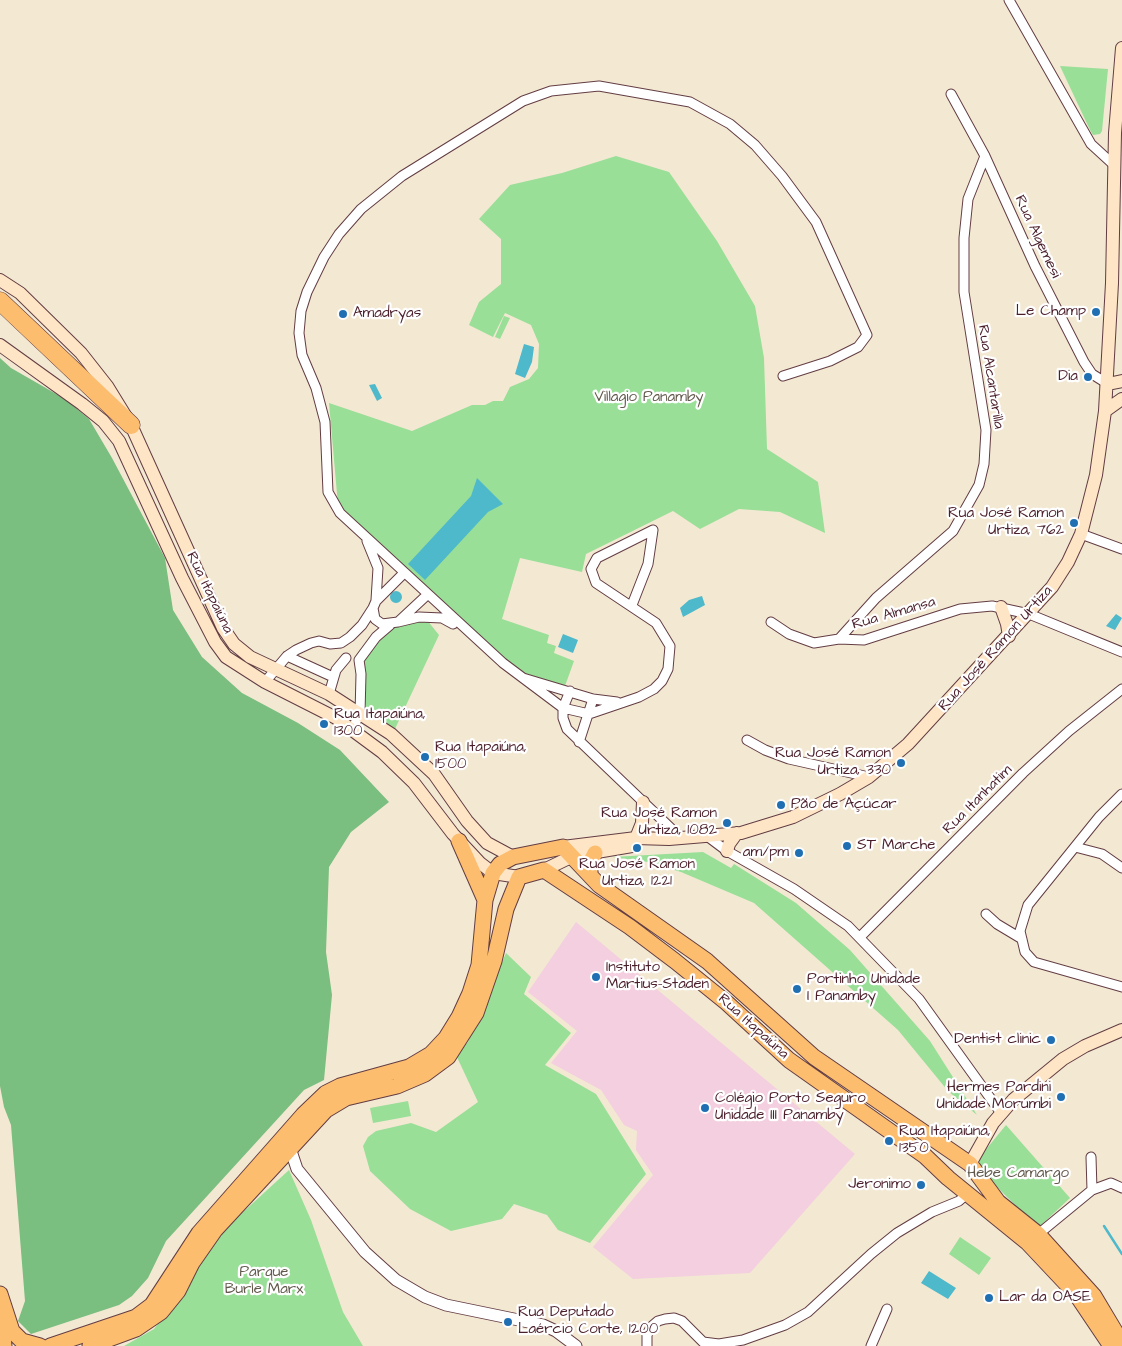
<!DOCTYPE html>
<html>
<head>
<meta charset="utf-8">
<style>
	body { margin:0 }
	canvas { display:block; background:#f3e8d2 }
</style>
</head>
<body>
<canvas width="1122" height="1346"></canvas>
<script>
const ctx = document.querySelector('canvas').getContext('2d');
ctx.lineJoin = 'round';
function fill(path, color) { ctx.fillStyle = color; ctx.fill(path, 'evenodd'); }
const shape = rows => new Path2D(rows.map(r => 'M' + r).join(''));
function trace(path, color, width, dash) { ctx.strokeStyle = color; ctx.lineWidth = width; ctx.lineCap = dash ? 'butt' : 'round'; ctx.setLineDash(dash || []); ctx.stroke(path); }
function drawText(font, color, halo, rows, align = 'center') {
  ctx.font = font + ' "Architects Daughter",sans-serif'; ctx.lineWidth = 4.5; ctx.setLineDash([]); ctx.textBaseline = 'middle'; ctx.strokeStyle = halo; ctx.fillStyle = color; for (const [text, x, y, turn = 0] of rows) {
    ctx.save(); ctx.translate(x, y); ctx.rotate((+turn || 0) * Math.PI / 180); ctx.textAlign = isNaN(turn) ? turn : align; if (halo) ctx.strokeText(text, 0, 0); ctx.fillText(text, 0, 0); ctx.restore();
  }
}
const built = shape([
	[576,922,855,1154,750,1273,633,1279,593,1247,653,1175,636,1150,637,1131,624,1125,601,1090,551,1063,577,1031,528,992]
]);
const green = shape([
	[1060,66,1108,69,1102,131,1100,134,1093,135,1090,130],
	[616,156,669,172,717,241,755,306,764,358,767,449,818,482,825,533,780,512,739,509,700,529,673,511,586,554,582,572,520,558,502,619,549,635,547,643,556,646,554,653,574,661,565,686,523,674,464,624,338,505,329,403,412,431,472,405,485,405,493,401,503,401,510,387,529,379,538,368,539,344,531,325,505,313,493,337,469,325,479,302,501,284,501,239,479,219,510,185,562,173],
	[504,316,510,318,500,339,495,337],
	[427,620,439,635,394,731,367,710,363,694,362,660,377,639,391,626],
	[703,852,731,868,734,864,796,903,850,950,930,1041,977,1115,948,1091,898,1030,754,903,681,872,648,862,612,857],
	[506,953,531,977,524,994,571,1033,545,1065,596,1094,646,1174,590,1243,558,1230,547,1215,514,1204,502,1219,451,1231,410,1209,370,1171,363,1146,368,1137,376,1131,411,1123,436,1132,478,1102,456,1055,468,1042],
	[408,1101,411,1116,373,1123,370,1108],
	[1006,1125,1070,1198,1038,1228,983,1173,980,1165,979,1158,983,1153],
	[289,1170,311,1220,343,1312,363,1346,124,1346,154,1329,181,1294,193,1265,230,1224],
	[960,1237,991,1258,979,1275,949,1254]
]);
const forest = shape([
	[0,358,11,368,65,399,89,419,112,458,165,558,173,610,202,657,242,693,298,723,340,750,389,802,351,832,329,867,326,952,332,995,324,1080,304,1090,166,1241,148,1278,132,1296,119,1305,31,1334,18,1321,25,1301,11,1125,4,1107,0,1086]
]);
const water = shape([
	[524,344,534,347,532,362,525,378,515,374],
	[375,384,382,398,377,401,369,385],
	[477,478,503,504,488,512,425,580,408,564,471,496],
	'390 597a6 6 0 1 1 12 0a6 6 0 1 1-12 0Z',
	[702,596,705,605,683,617,680,608,689,600],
	[1116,614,1122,618,1115,630,1106,626],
	[563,634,578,640,573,653,558,647],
	[929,1271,956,1288,948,1299,921,1283]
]);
const stream = shape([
	[1104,1226,1122,1254]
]);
const minor = shape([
	[1009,0,1091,144,1115,166],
	[951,94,985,156,1035,266,1084,362,1092,374,1108,384],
	[653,530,597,558,591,569,596,583,656,623,670,646,668,669,662,681,654,689,639,697,589,714,563,708,503,663,340,513,328,492,325,422,316,388,302,355,299,333,301,311,307,292,324,257,339,234,361,209,402,176,523,101,551,91,599,86,690,102,730,124,755,145,782,176,816,222,867,335,858,347,830,361,783,376],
	[1081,534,1122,549],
	[367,541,378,568,376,600],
	[404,573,376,601,373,608,375,619,382,624,398,622,427,595],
	[632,605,648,564,653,530],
	[398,622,419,617,442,618,453,624],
	[771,622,789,634,814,643,839,639,864,640,960,609,992,606,1029,614,1122,652],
	[839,639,876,598,953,531,979,485,984,464,986,430,964,292,964,238,968,199,985,156],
	[287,656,333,677],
	[523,678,593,699,617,702],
	[265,682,287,656,296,650,311,643,319,641,330,644,341,643,350,637,362,625,373,608],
	[570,691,563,708,563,718,567,729,681,838],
	[329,694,336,670,346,658],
	[352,729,360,714,361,674,359,660,376,637,390,625],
	[747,740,765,750,789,759,869,777],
	[579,742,593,699],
	[1122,794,1099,817,1028,905,1020,931,1025,952,1034,962,1122,987],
	[707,836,727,851,794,889,848,926,919,999,1001,1113],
	[1075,847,1102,854,1122,868],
	[986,914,997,924,1022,939],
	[860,937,1023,773,1069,731,1122,689],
	[1092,1190,1111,1183,1122,1188],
	[1036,1236,1092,1190,1091,1157],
	[647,1346,647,1335,651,1327,658,1321,665,1319,674,1318,682,1321,703,1342,719,1344,743,1340,785,1325,808,1312,871,1254,897,1233,932,1212,959,1201,968,1193],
	[871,1346,887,1309]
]);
const tertiary = shape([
	[290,1148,297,1169,365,1252,396,1280,425,1297,446,1305,543,1325,556,1331,576,1346]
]);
const secondary = shape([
	[0,280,20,293,81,353,107,386,131,425,223,628,234,644,250,657,329,694,391,734,434,774,467,821,487,843,513,857],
	[0,345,82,404,103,421,119,441,182,578,215,642,226,657,265,682,336,718,382,752,414,783,453,834,480,863,493,873,519,877],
	[1108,384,1122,381],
	[1105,411,1122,399],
	[1001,607,1007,624,1009,636],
	[636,838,642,823,643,802],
	[563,847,636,838,669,839,741,833,793,817,840,794,869,777,908,744,1052,587,1068,562,1081,534,1096,475,1105,411,1112,283,1115,133,1122,48],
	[727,851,729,844,737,833],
	[544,870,573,856,632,846],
	[970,1164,993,1123,1013,1100,1063,1059,1085,1046,1122,1030]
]);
const primary = shape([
	[459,841,485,900],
	[590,875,590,863,595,853],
	[0,1294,12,1331,22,1341,40,1346],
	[1,1318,4,1346],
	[50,1346,136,1317,152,1305,199,1233,303,1115,326,1093,340,1086,409,1067,431,1054,446,1038,459,1017,470,993,479,965,485,900,493,873,500,864,513,857,563,847,599,885,707,961,814,1057,970,1164,998,1202,1038,1234,1094,1296,1122,1343],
	[90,1346,136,1329,161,1312,178,1291,192,1263,215,1230,326,1110,346,1098,397,1086,425,1074,448,1057,476,1013,494,961,506,909,519,877,544,870,630,927,675,961,727,1003,789,1060,925,1156,948,1178,1028,1243,1076,1294,1111,1346]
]);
const motorway = shape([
	[0,301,131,425]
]);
const markers = [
	[1096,312,5,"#1f6fb2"],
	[343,314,5,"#1f6fb2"],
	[1088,377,5,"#1f6fb2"],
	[1074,523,5,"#1f6fb2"],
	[324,724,5,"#1f6fb2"],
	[425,757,5,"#1f6fb2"],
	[901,763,5,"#1f6fb2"],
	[781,805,5,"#1f6fb2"],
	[727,823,5,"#1f6fb2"],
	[847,846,5,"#1f6fb2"],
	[637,848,5,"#1f6fb2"],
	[799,853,5,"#1f6fb2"],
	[596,977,5,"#1f6fb2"],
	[797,989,5,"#1f6fb2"],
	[1051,1040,5,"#1f6fb2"],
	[1061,1097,5,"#1f6fb2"],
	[705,1108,5,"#1f6fb2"],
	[889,1141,5,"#1f6fb2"],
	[921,1185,5,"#1f6fb2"],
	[989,1298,5,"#1f6fb2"],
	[508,1322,5,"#1f6fb2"]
];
const streetNames = [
	["Rua Algemesi",1037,237,65],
	["Rua Alcantarilla",990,377,81],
	["Rua Itapaiúna",209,593,64],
	["Rua Almansa",894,614,-16],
	["Rua José Ramon Urtiza",996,649,-48],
	["Rua Itanhatim",978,800,-45],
	["Rua Itapaiúna",753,1027,42]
];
const poiNames = [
	["Le Champ",1086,312,"right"],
	["Amadryas",353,314],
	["Dia",1078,377,"right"],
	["Rua José Ramon",1064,514,"right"],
	["Urtiza, 762",1064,531,"right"],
	["Rua Itapaiúna,",334,715],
	["1300",334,732],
	["Rua Itapaiúna,",435,748],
	["1500",435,765],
	["Rua José Ramon",891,754,"right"],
	["Urtiza, 330",891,771,"right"],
	["Pão de Açúcar",791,805],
	["Rua José Ramon",717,814,"right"],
	["Urtiza, 1082",717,831,"right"],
	["ST Marche",857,846],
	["am/pm",789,853,"right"],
	["Rua José Ramon",637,865,"center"],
	["Urtiza, 1221",637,882,"center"],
	["Instituto",606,968],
	["Martius-Staden",606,985],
	["Portinho Unidade",807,980],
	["I Panamby",807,997],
	["Dentist clinic",1041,1040,"right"],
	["Hermes Pardini",1051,1088,"right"],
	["Unidade Morumbi",1051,1105,"right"],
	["Colégio Porto Seguro",715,1099],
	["Unidade III Panamby",715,1116],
	["Rua Itapaiúna,",899,1132],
	["1350",899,1149],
	["Jeronimo",911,1185,"right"],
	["Lar da OASE",999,1298],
	["Rua Deputado",518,1313],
	["Laércio Corte, 1200",518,1330]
];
const parkNames = [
	["Villagio Panamby",649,398],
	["Hebe Camargo",1018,1174],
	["Parque",264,1273],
	["Burle Marx",264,1290]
];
fill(built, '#f3cfdf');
fill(green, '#99df98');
fill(forest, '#7abe80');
fill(water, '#4eb9ca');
trace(stream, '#4eb9ca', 2.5);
trace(minor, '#633d44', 11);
trace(tertiary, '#633d44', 13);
trace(secondary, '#633d44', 14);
trace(primary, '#633d44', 17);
trace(motorway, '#633d44', 19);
trace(minor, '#fff', 9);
trace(tertiary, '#fff', 11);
trace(secondary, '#fee5c5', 12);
trace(primary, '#fcbd6f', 15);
trace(motorway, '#fcbd6f', 18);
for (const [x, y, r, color] of markers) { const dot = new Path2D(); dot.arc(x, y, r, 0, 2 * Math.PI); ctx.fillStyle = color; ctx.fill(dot); trace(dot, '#fff', 2); }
drawText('15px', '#4a1f2b', '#fff', streetNames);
drawText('15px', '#4a1f2b', '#fff', poiNames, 'left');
drawText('15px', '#62594c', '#fff', parkNames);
</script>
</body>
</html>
